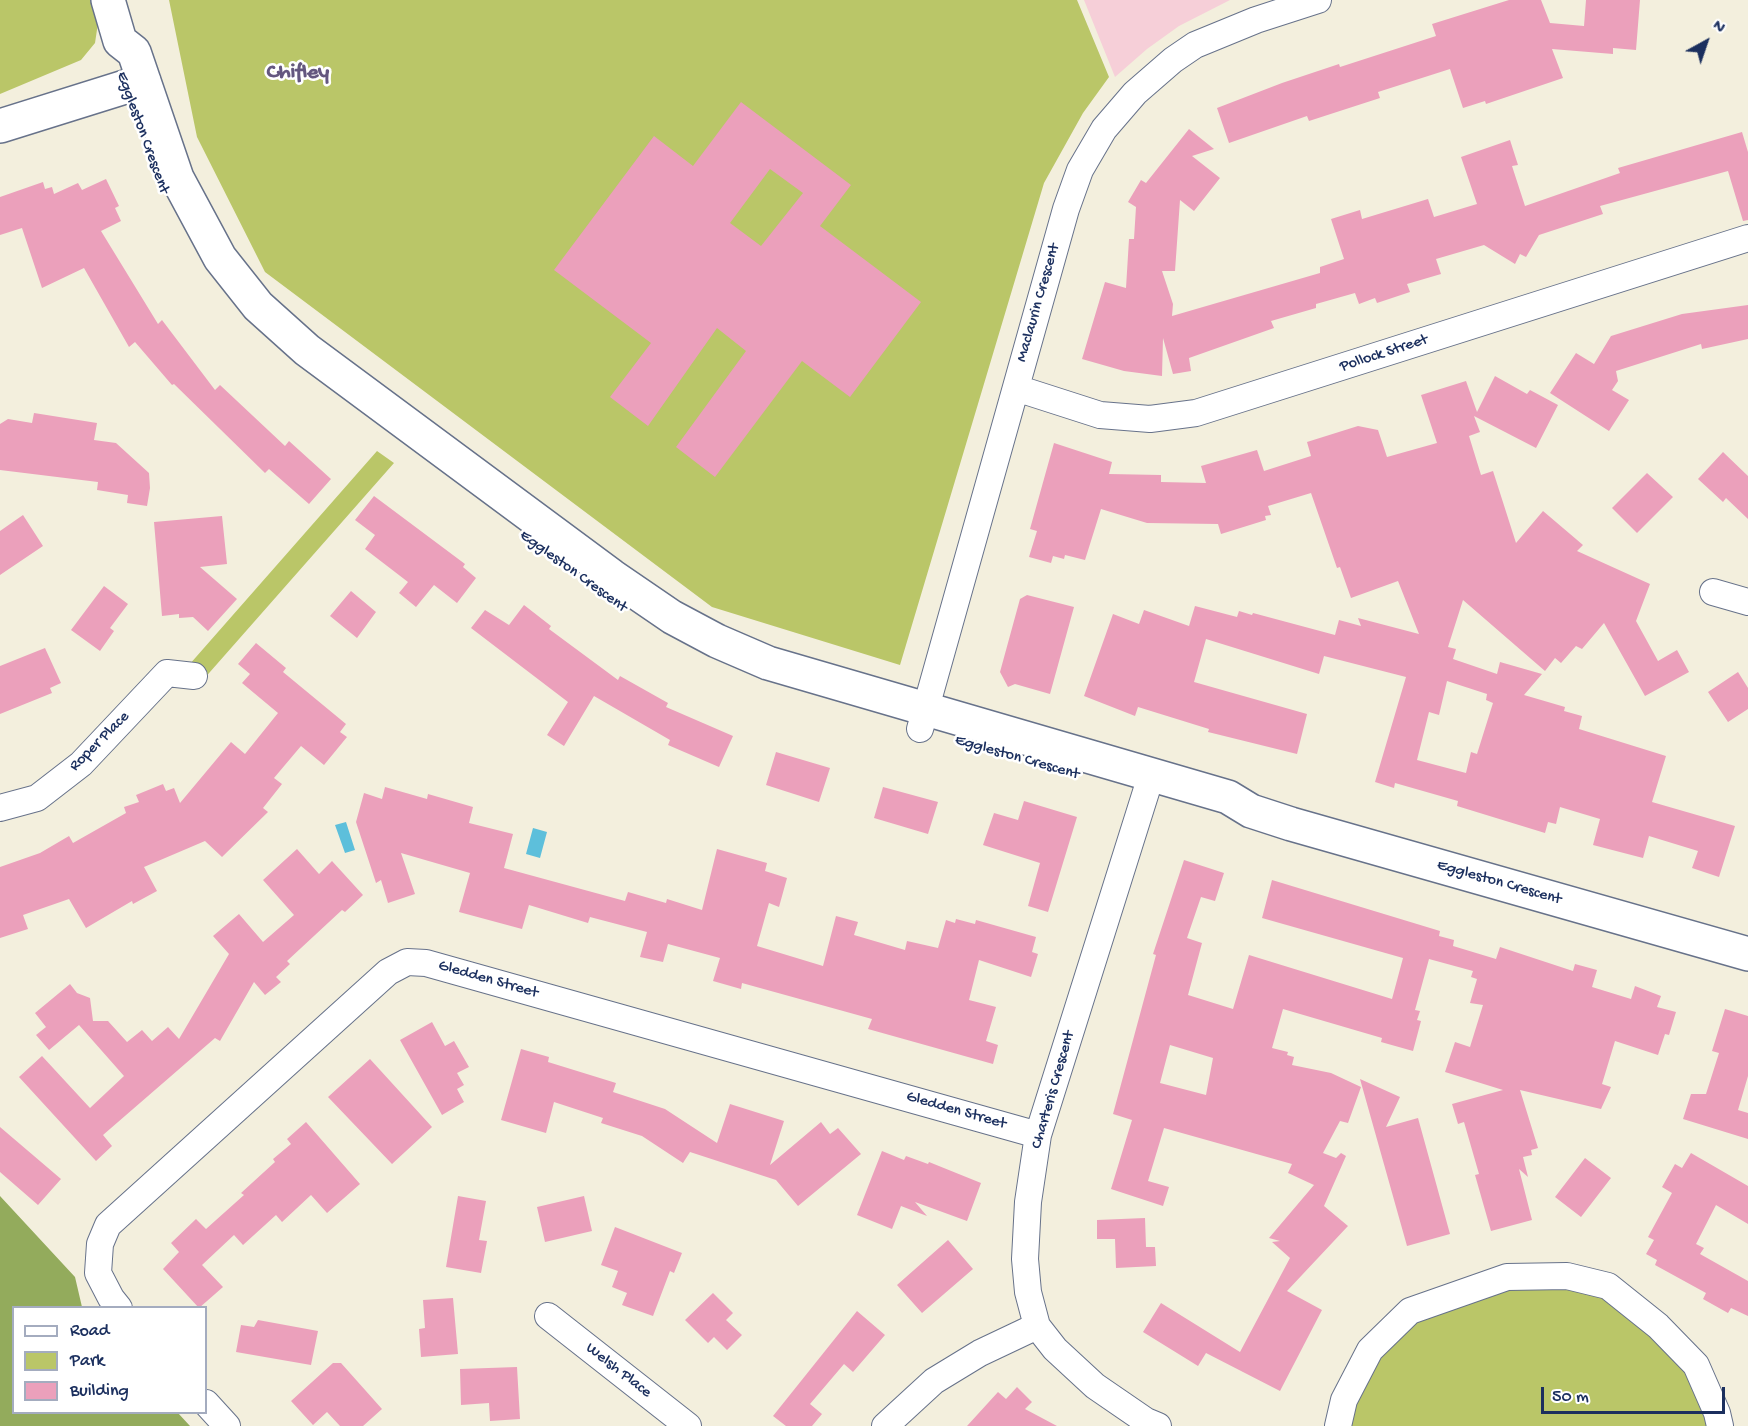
<!DOCTYPE html>
<html>
<head>
<meta charset="utf-8">
<style>
	body { margin:0 }
	#map { position:relative; width:1748px; height:1426px; overflow:hidden; background:#f3efdd; font-family:"Gochi Hand",sans-serif }
	canvas { display:block }
	.legend { position:absolute; left:12px; top:1306px; width:195px; height:108px; box-sizing:border-box; background:#fff; border:2px solid #a4acbf; margin:0; padding:8px 10px; list-style:none; font-size:18px; color:#1b2f5e }
	.legend li { display:flex; align-items:center; gap:12px; height:30px }
	.legend b { width:30px; border:2px solid #a4acbf }
	.north { position:absolute; left:1676px; top:12px; width:60px; height:60px; -webkit-text-stroke:4px #fff; paint-order:stroke; rotate:40deg; font-size:16px; font-weight:700; line-height:24px; text-align:center; color:#1b2f5e }
	.north::after { content:''; display:block; margin:auto; width:21px; height:27px; background:#1b2f5e; clip-path:polygon(50% 0,100% 100%,50% 72%,0 100%) }
	.scale { position:absolute; left:1541px; top:1387px; width:184px; height:27px; box-sizing:border-box; border:3px solid #1b2f5e; border-top:0; padding-left:8px; font-size:18px; line-height:21px; white-space:nowrap; color:#1b2f5e; -webkit-text-stroke:4px #fff; paint-order:stroke }
</style>
</head>
<body>
<div id="map">
<canvas width="1748" height="1426"></canvas>
<ul class="legend">
<li><b style="height:8px;background:#fff"></b>Road</li>
<li><b style="height:16px;background:#bac668"></b>Park</li>
<li><b style="height:16px;background:#eba0bb"></b>Building</li>
</ul>
<div class="north">N</div>
<div class="scale">50 m</div>
</div>
<script>
const ctx = document.querySelector('canvas').getContext('2d');
ctx.lineJoin = 'round';
function fill(path, color) { ctx.fillStyle = color; ctx.fill(path, 'evenodd'); }
const shape = rows => new Path2D(rows.map(r => 'M' + r).join(''));
function trace(path, color, width, dash) { ctx.strokeStyle = color; ctx.lineWidth = width; ctx.lineCap = dash ? 'butt' : 'round'; ctx.setLineDash(dash || []); ctx.stroke(path); }
function drawText(font, color, halo, rows, align = 'center') {
  ctx.font = font + ' "Gochi Hand",sans-serif'; ctx.lineWidth = 5; ctx.setLineDash([]); ctx.textBaseline = 'middle'; ctx.strokeStyle = halo; ctx.fillStyle = color; for (const [text, x, y, turn = 0] of rows) {
    ctx.save(); ctx.translate(x, y); ctx.rotate((+turn || 0) * Math.PI / 180); ctx.textAlign = isNaN(turn) ? turn : align; if (halo) ctx.strokeText(text, 0, 0); ctx.fillText(text, 0, 0); ctx.restore();
  }
}
const built = shape([
	[1084,0,1230,0,1179,26,1147,49,1115,77]
]);
const green = shape([
	[0,0,90,0,98,23,95,43,81,60,0,94],
	[169,0,1077,0,1109,77,1083,113,1044,183,900,665,712,607,265,272,197,137],
	[377,451,394,463,195,689,194,676,189,665],
	[1567,1276,1658,1326,1720,1426,1338,1426,1344,1400,1410,1311]
]);
const forest = shape([
	[0,1196,75,1277,82,1307,14,1308,14,1412,178,1413,190,1426,0,1426]
]);
const water = shape([
	[346,822,355,850,345,853,335,825],
	[533,828,547,832,540,858,526,854]
]);
const building = shape([
	[1509,0,1541,0,1550,23,1584,26,1586,0,1640,0,1636,50,1613,48,1613,54,1552,49,1563,78,1486,104,1485,101,1463,108,1450,69,1378,92,1380,98,1309,121,1307,116,1229,143,1217,108,1282,83,1339,64,1340,67,1436,36,1432,24],
	[741,102,851,185,820,226,921,302,850,397,802,361,715,477,676,447,746,351,717,328,648,426,610,397,651,343,554,270,654,136,693,166],
	[770,169,803,193,761,246,730,223],
	[1189,129,1214,149,1192,156,1220,178,1194,211,1180,200,1175,271,1162,271,1173,304,1172,316,1320,273,1320,267,1344,259,1331,219,1360,210,1362,219,1428,199,1434,217,1477,204,1461,157,1510,140,1518,165,1512,166,1525,206,1620,173,1618,168,1742,132,1748,152,1748,220,1743,221,1728,171,1600,206,1603,214,1539,235,1526,257,1520,254,1515,264,1484,245,1436,259,1441,274,1407,284,1410,292,1377,303,1375,298,1359,304,1355,293,1316,304,1316,308,1271,321,1274,328,1189,358,1191,371,1173,374,1163,338,1162,376,1124,371,1082,359,1105,282,1126,288,1129,239,1134,239,1136,207,1128,202,1141,180,1146,183],
	[106,179,119,206,115,208,121,221,101,231,158,324,162,320,215,390,220,385,285,446,289,441,331,479,309,504,269,469,265,473,174,384,172,385,135,342,129,347,84,268,42,288,22,228,0,235,0,197,43,182,45,189,52,187,54,194,78,183,82,190],
	[1748,305,1748,339,1702,349,1701,344,1616,371,1618,381,1612,390,1629,400,1609,431,1550,393,1576,353,1594,364,1611,336,1682,314],
	[1495,376,1527,394,1530,390,1558,405,1536,448,1474,416,1480,432,1469,436,1481,475,1493,471,1516,543,1543,511,1583,545,1577,551,1650,584,1636,621,1658,661,1677,650,1689,672,1645,696,1604,623,1582,649,1576,646,1561,663,1555,658,1545,671,1463,600,1448,647,1456,649,1453,659,1497,674,1500,662,1542,674,1524,695,1565,707,1564,711,1582,716,1579,729,1666,756,1652,802,1735,826,1719,877,1692,868,1698,851,1649,836,1643,858,1593,845,1600,819,1560,807,1556,824,1548,822,1545,833,1457,806,1458,801,1395,783,1394,788,1375,782,1406,677,1324,656,1319,674,1206,639,1194,682,1307,714,1297,754,1208,732,1209,729,1138,707,1135,716,1084,696,1113,614,1139,624,1144,610,1189,626,1195,606,1237,617,1239,611,1252,615,1253,613,1335,635,1339,620,1361,626,1358,618,1419,634,1398,581,1351,598,1340,567,1337,568,1311,493,1268,506,1271,515,1265,516,1266,520,1221,534,1218,524,1147,523,1101,509,1085,560,1065,555,1064,559,1053,556,1051,563,1029,557,1037,531,1030,529,1054,443,1112,462,1109,474,1161,475,1161,482,1206,483,1201,466,1257,450,1264,471,1311,456,1307,442,1358,426,1378,430,1387,457,1437,443,1421,395,1466,381,1477,412],
	[1447,681,1487,694,1486,700,1493,703,1477,754,1471,752,1466,773,1417,760,1429,712,1439,715],
	[34,413,97,423,94,440,116,443,149,473,150,488,147,506,127,503,128,495,97,490,98,482,0,470,0,424,8,419,32,423],
	[1723,452,1748,476,1748,519,1726,498,1723,502,1698,479],
	[1647,473,1673,497,1637,533,1612,508],
	[374,496,465,564,463,567,476,578,457,603,434,585,416,607,399,593,408,582,365,549,375,535,355,520],
	[23,515,43,546,0,575,0,531],
	[222,516,227,564,200,567,237,599,208,631,193,617,179,618,179,614,162,616,154,522],
	[104,586,128,604,110,628,114,631,100,651,71,630],
	[351,591,376,612,357,638,330,616],
	[1027,595,1074,607,1050,694,1015,684,1008,687,1000,672,1020,599],
	[524,605,551,626,549,629,618,680,620,676,668,703,666,707,733,736,719,767,668,745,670,740,594,696,564,746,547,735,568,702,471,628,485,610,509,625],
	[256,643,286,668,283,672,346,724,340,732,347,737,324,765,301,746,274,778,282,784,263,808,268,812,222,857,205,841,144,867,157,891,133,904,132,901,86,928,69,899,23,915,28,929,0,938,0,867,40,853,69,836,73,843,126,813,124,807,139,802,136,795,163,784,166,791,174,788,180,803,231,742,245,754,278,713,242,683,250,674,238,664],
	[45,648,61,683,50,688,52,693,0,714,0,666],
	[1738,672,1748,688,1748,709,1728,722,1708,692],
	[776,752,830,768,819,802,766,785],
	[385,787,427,799,428,794,473,807,469,823,513,834,504,868,625,901,628,892,666,903,667,899,702,910,717,849,767,863,765,871,787,878,779,907,769,903,757,946,823,966,836,916,858,922,854,935,905,950,907,941,938,948,946,920,955,923,956,919,975,924,976,920,1036,937,1032,952,1038,954,1031,977,979,960,969,1000,996,1007,986,1041,998,1045,993,1064,868,1029,872,1019,742,983,741,989,713,981,720,958,668,944,663,962,640,957,647,932,590,917,588,923,529,905,522,929,459,912,470,873,401,853,415,894,388,903,381,880,376,883,356,822,364,793,382,799],
	[883,787,938,802,928,834,874,818],
	[1024,801,1077,817,1048,912,1028,906,1040,863,983,845,994,813,1018,820],
	[297,849,319,874,332,861,363,895,345,912,342,910,287,961,290,964,276,977,281,982,265,995,254,982,220,1041,215,1038,103,1135,112,1146,96,1161,19,1077,42,1056,90,1108,124,1076,79,1025,49,1050,36,1035,46,1027,35,1013,70,984,77,993,90,998,93,1021,108,1021,127,1042,142,1030,152,1041,168,1027,179,1039,229,954,213,936,239,914,263,942,294,915,263,880],
	[1184,860,1224,873,1215,901,1201,897,1187,938,1202,943,1188,995,1233,1009,1249,955,1392,999,1403,958,1262,918,1272,880,1440,931,1439,936,1454,940,1453,946,1496,959,1500,947,1573,971,1575,964,1597,970,1592,987,1631,999,1635,986,1661,996,1657,1007,1676,1012,1669,1035,1665,1034,1658,1055,1615,1041,1602,1084,1611,1087,1601,1109,1520,1090,1538,1148,1531,1150,1532,1155,1523,1157,1528,1177,1519,1169,1532,1220,1491,1231,1475,1175,1479,1174,1464,1122,1458,1124,1452,1104,1503,1090,1445,1072,1455,1042,1470,1047,1483,1005,1470,1003,1477,979,1471,977,1473,971,1429,959,1415,1010,1420,1011,1417,1020,1421,1021,1413,1051,1381,1042,1382,1038,1283,1009,1272,1048,1288,1052,1287,1055,1294,1057,1292,1065,1331,1073,1361,1087,1348,1123,1340,1121,1323,1153,1336,1158,1341,1153,1346,1156,1324,1206,1348,1226,1287,1291,1322,1310,1280,1391,1206,1353,1198,1366,1143,1332,1161,1303,1240,1352,1290,1258,1272,1242,1280,1241,1269,1238,1314,1185,1288,1173,1292,1164,1164,1128,1148,1181,1169,1187,1163,1206,1111,1189,1132,1120,1113,1114,1156,955,1153,954],
	[1170,1045,1213,1058,1206,1095,1160,1083],
	[1725,1009,1748,1016,1748,1076,1738,1110,1748,1113,1748,1139,1683,1119,1691,1094,1706,1094,1719,1053,1712,1051],
	[432,1022,445,1046,454,1041,469,1067,457,1073,464,1085,457,1089,464,1102,442,1115,400,1040],
	[521,1049,549,1057,548,1062,616,1083,613,1092,665,1109,717,1143,730,1104,784,1121,770,1165,821,1122,830,1134,838,1128,861,1154,798,1206,776,1180,690,1152,683,1163,642,1136,601,1123,603,1118,554,1102,546,1133,501,1120],
	[370,1059,432,1127,392,1164,328,1097],
	[1360,1079,1400,1097,1386,1127,1418,1118,1450,1234,1407,1246],
	[306,1122,360,1184,327,1213,311,1195,282,1222,276,1215,243,1245,234,1235,202,1265,223,1287,199,1308,163,1269,179,1252,171,1243,196,1219,206,1229,244,1195,241,1193,275,1162,273,1159,291,1144,287,1139],
	[0,1127,61,1179,38,1205,0,1172],
	[882,1151,904,1160,906,1156,928,1164,929,1162,981,1183,967,1221,915,1202,927,1216,901,1206,892,1229,857,1215],
	[1691,1153,1748,1186,1748,1224,1716,1205,1696,1244,1704,1248,1700,1254,1748,1281,1748,1316,1731,1308,1728,1313,1703,1299,1706,1293,1655,1265,1657,1260,1646,1254,1654,1240,1648,1237,1672,1193,1662,1187,1675,1164,1682,1168],
	[1585,1158,1611,1178,1581,1217,1555,1197],
	[458,1196,486,1201,479,1240,487,1241,481,1273,446,1267],
	[584,1196,592,1231,545,1242,537,1207],
	[1145,1218,1146,1247,1155,1247,1156,1266,1116,1268,1115,1239,1097,1239,1097,1220],
	[615,1227,682,1253,674,1273,670,1271,653,1316,622,1305,627,1293,612,1287,618,1271,601,1265],
	[948,1240,973,1269,922,1313,897,1285],
	[713,1293,733,1313,726,1320,742,1335,727,1350,714,1337,708,1343,685,1320],
	[453,1298,458,1354,421,1357,419,1329,425,1328,423,1300],
	[857,1311,885,1335,853,1372,844,1364,810,1404,822,1414,812,1426,786,1426,773,1416],
	[258,1320,318,1331,311,1365,236,1352,241,1325,254,1327],
	[333,1363,341,1363,382,1409,363,1426,340,1426,327,1412,313,1425,291,1401],
	[517,1367,520,1419,490,1421,489,1403,461,1405,460,1369],
	[1017,1387,1032,1402,1025,1409,1057,1426,967,1426,998,1392,1006,1399]
]);
const street = shape([
	[1016,388,1100,415,1150,419,1196,413,1748,238],
	[1713,592,1748,602],
	[920,729,1066,209,1080,170,1104,129,1135,93,1173,60,1195,45,1256,20,1318,0],
	[1151,776,1038,1135,1028,1202,1025,1259,1028,1292,1037,1326,1055,1349,1095,1386,1146,1421,1158,1426],
	[0,808,37,798,81,764,167,673,194,676],
	[119,1308,111,1298,98,1273,100,1244,108,1225,388,972,407,962,426,963,1038,1135],
	[548,1316,688,1426],
	[206,1403,227,1426],
	[885,1426,934,1381,980,1353,1037,1326],
	[1338,1426,1344,1400,1370,1350,1410,1311,1507,1277,1567,1276,1608,1286,1658,1326,1696,1365,1717,1413,1720,1426]
]);
const secondary = shape([
	[108,0,120,41,134,52,177,178,220,258,258,306,307,350,612,576,672,617,717,641,768,663,1228,797,1251,811,1291,824,1748,954],
	[0,126,144,81]
]);
const streetNames = [
	["Eggleston Crescent",142,133,70],
	["Maclaurin Crescent",1039,303,-74],
	["Pollock Street",1384,354,-18],
	["Eggleston Crescent",573,572,36],
	["Roper Place",100,742,-45],
	["Eggleston Crescent",1017,758,16],
	["Eggleston Crescent",1499,883,16],
	["Gledden Street",488,980,16],
	["Charteris Crescent",1054,1090,-74],
	["Gledden Street",956,1111,16],
	["Welsh Place",618,1371,38]
];
const districtNames = [
	["Chifley",298,74]
];
fill(built, '#f6cfd8');
fill(green, '#bac668');
fill(forest, '#93ab5c');
fill(water, '#5dbfdb');
fill(building, '#eba0bb');
trace(street, '#67728a', 28);
trace(secondary, '#67728a', 36);
trace(street, '#fff', 26);
trace(secondary, '#fff', 33);
drawText('16px', '#1b2f5e', '#fff', streetNames);
drawText('bold 22px', '#64577f', '#fff', districtNames);
</script>
</body>
</html>
